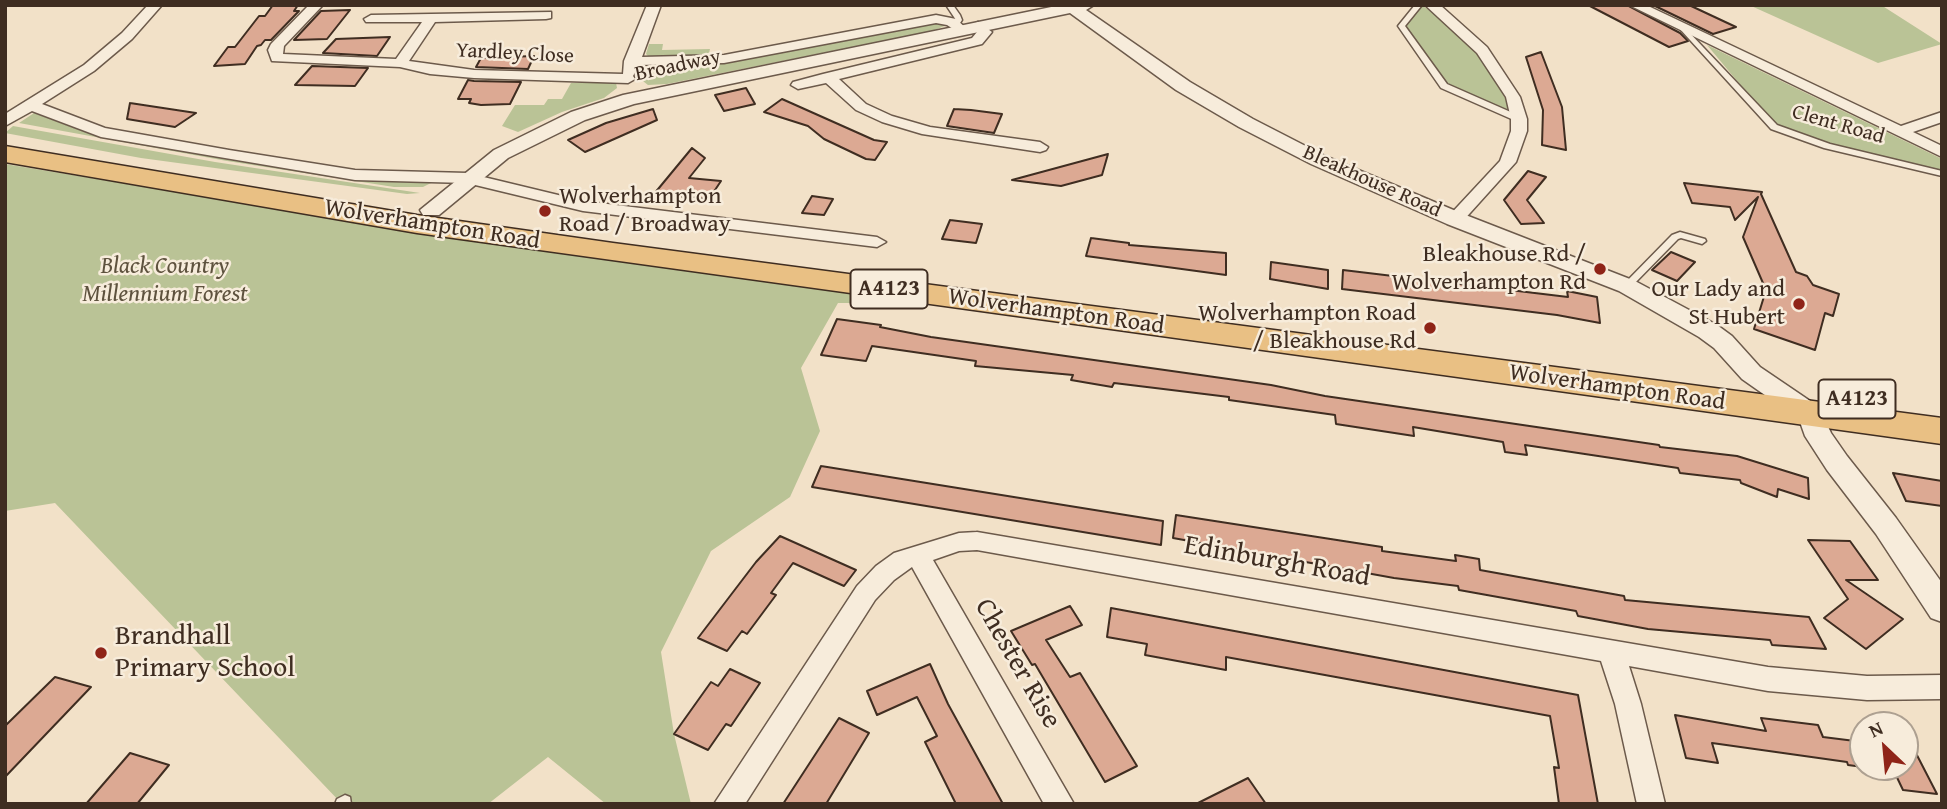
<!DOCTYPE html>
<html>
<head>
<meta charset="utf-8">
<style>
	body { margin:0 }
	#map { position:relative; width:1947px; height:809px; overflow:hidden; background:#f2e1c8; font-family:"Gentium Book Plus",serif }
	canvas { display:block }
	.frame { position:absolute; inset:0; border:7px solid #3f2d21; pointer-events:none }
	.north { position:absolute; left:1849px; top:711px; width:70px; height:70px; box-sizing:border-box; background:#f7ecdb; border:2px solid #ada091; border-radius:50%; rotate:334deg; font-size:19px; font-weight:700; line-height:28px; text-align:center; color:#3f2d21 }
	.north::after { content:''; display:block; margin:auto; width:24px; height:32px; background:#8f2418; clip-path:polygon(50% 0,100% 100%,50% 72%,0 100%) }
</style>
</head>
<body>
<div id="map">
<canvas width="1947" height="809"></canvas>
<div class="frame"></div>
<div class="north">N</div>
</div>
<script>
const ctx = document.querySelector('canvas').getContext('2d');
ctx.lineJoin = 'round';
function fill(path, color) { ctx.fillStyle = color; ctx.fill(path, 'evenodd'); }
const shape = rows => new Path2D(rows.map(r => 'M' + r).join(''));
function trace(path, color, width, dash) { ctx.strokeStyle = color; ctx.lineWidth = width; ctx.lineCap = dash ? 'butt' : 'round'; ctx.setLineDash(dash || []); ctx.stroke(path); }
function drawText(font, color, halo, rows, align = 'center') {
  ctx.font = font + ' "Gentium Book Plus",serif'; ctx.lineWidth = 5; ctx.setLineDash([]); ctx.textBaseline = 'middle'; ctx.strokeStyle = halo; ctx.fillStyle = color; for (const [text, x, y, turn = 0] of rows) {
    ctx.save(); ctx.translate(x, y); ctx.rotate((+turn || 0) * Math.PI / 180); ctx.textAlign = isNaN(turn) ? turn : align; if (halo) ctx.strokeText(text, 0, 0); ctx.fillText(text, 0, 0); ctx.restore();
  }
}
const green = shape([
	[1749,5,1881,5,1942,44,1878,63],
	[1423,6,1453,27,1486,64,1507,101,1507,111,1447,83,1406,26,1410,17],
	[936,23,947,25,932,31,667,84,648,85,639,78,642,70,655,66,730,61],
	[649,44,663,44,662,50,710,49,708,57,649,57,646,54],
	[1707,45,1942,159,1942,171,1815,140,1780,127,1768,118],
	[571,83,616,83,617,88,604,98,562,112,518,132,502,126,515,105,544,105,548,99,562,99],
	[34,113,87,133,250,161,439,179,423,187,394,187,227,161,19,123],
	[13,126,215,162,420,193,407,194,141,158,5,133],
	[5,164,402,229,860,294,860,297,850,303,838,303,801,368,820,431,790,497,711,551,661,652,674,734,691,804,606,804,548,757,488,804,342,804,55,503,5,511]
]);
const building = shape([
	[273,5,298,5,294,11,299,11,271,40,265,40,261,45,257,46,245,64,214,66,228,47,235,47,259,16,265,16,273,5],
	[1588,5,1627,5,1680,33,1688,41,1669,47,1588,5],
	[1653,5,1689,5,1736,27,1713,34,1653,5],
	[350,10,327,39,294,40,321,11,350,10],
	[390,37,377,56,323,53,336,39,390,37],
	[1541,52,1562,107,1566,150,1542,145,1543,110,1526,57,1541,52],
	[534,56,528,69,476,67,481,58,534,56],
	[312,66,368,68,355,86,295,85,312,66],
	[468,80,474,81,521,82,510,104,481,105,469,103,471,99,458,99,468,80],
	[746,88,755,104,724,111,715,95,746,88],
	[782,99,874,140,887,142,875,160,866,159,824,139,808,126,764,112,782,99],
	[130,103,196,113,175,127,127,119,130,103],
	[653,109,657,120,585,152,568,140,606,123,653,109],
	[954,109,971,110,1002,114,994,133,947,126,954,109],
	[692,148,705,158,689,178,721,181,709,199,654,194,692,148],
	[1108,154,1102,175,1061,186,1012,180,1108,154],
	[1528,171,1546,177,1527,200,1544,223,1521,224,1504,200,1528,171],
	[1684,183,1762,192,1761,194,1796,272,1807,276,1813,285,1839,294,1833,316,1825,313,1815,350,1754,329,1766,290,1743,237,1758,197,1735,220,1730,207,1692,203,1684,183],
	[812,196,833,199,824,215,802,213,812,196],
	[950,220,982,224,976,243,942,239,950,220],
	[1091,238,1129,243,1129,245,1226,253,1226,275,1086,256,1091,238],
	[1671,252,1695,262,1677,281,1652,270,1671,252],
	[1271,262,1328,270,1328,289,1270,279,1271,262],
	[1343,270,1568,297,1567,291,1597,297,1600,323,1557,315,1342,289,1343,270],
	[837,319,881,325,880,327,931,337,1271,385,1325,396,1659,445,1660,447,1737,456,1808,478,1809,499,1778,489,1777,497,1741,483,1740,480,1680,473,1678,468,1525,445,1527,455,1505,452,1503,442,1413,427,1414,436,1336,424,1335,415,1229,400,1229,397,1114,383,1112,387,1071,380,1073,375,975,366,976,361,872,346,866,361,821,355,837,319],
	[821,466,1163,521,1161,545,812,487,821,466],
	[1893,473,1942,481,1942,506,1906,501,1893,473],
	[1176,515,1382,547,1382,551,1456,561,1455,555,1479,559,1480,570,1624,596,1625,600,1809,617,1826,649,1772,645,1770,640,1648,629,1578,616,1576,611,1459,590,1458,586,1394,578,1173,538,1176,515],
	[780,536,856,570,844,586,793,563,771,593,776,595,747,634,742,631,727,651,698,638,756,562,780,536],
	[1808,540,1850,541,1878,580,1846,580,1903,619,1866,649,1824,618,1848,599,1808,540],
	[1070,606,1082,625,1046,640,1070,677,1080,673,1137,766,1105,782,1035,664,1032,665,1011,631,1070,606],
	[1111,608,1578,695,1598,804,1559,804,1554,767,1559,768,1550,716,1226,657,1226,670,1145,655,1147,644,1107,637,1111,608],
	[930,664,948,704,1003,804,956,804,925,742,937,736,917,697,877,715,867,691,930,664],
	[730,669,760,683,731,726,726,724,708,750,674,734,711,682,718,686,730,669],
	[55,677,91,687,5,777,5,726,55,677],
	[1675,715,1766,731,1761,718,1818,725,1823,737,1863,742,1863,767,1848,765,1847,762,1712,743,1718,763,1686,758,1675,715],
	[839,718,869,733,826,804,783,804,839,718],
	[1905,732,1937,794,1903,790,1892,767,1905,767,1905,732],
	[130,753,169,765,137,804,86,804,130,753],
	[1248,778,1266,804,1196,804,1248,778]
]);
const service = shape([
	[946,5,953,5,960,15,962,20,958,26,953,25,956,20,946,5],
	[1415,5,1422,5,1405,26,1447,84,1522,117,1522,121,1516,121,1441,88,1398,26,1415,5],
	[1680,27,1684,27,1777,125,1830,144,1942,171,1942,176,1824,148,1771,129,1680,29,1680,27],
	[1680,232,1705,239,1706,241,1702,244,1681,238,1678,239,1630,288,1624,288,1622,286,1624,284,1672,235,1680,232],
	[345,795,350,797,351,804,335,804,337,799,345,795]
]);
const minor = shape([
	[148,5,162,5,132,39,94,71,42,104,105,128,229,150,355,170,467,173,583,201,877,237,886,242,877,247,583,211,467,183,355,180,101,137,32,111,5,126,5,114,84,65,122,33,148,5],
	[309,5,323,5,284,46,283,54,396,59,422,22,366,22,364,19,371,15,551,12,551,18,546,19,435,22,409,61,474,70,623,74,624,61,647,5,661,5,642,57,724,55,936,15,956,19,968,30,961,34,947,25,936,23,724,63,639,65,633,76,635,79,628,83,474,78,430,74,400,67,272,61,268,50,271,44,309,5],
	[1425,5,1440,5,1487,47,1520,97,1527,119,1527,131,1516,162,1461,223,1455,224,1446,219,1500,161,1511,131,1511,119,1506,97,1477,53,1425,5],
	[1629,5,1646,5,1901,126,1942,112,1942,122,1913,132,1942,146,1942,157,1629,5],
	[978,22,992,32,982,44,839,79,866,104,892,116,930,127,1040,142,1048,147,1046,150,1040,152,922,134,882,122,856,110,826,83,798,89,791,85,793,82,823,74,972,38,977,32,971,26,978,22],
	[977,532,1768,667,1867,676,1942,675,1942,699,1867,700,1768,691,1629,666,1641,704,1665,804,1637,804,1615,704,1601,661,977,550,959,551,933,560,1074,804,1044,804,912,567,894,580,875,600,745,804,714,804,857,586,876,566,894,553,959,533,977,532]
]);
const tertiary = shape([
	[1061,5,1094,5,1086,10,1190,82,1253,119,1325,156,1463,214,1635,281,1717,325,1732,336,1760,367,1819,407,1831,433,1847,456,1896,518,1942,583,1942,622,1931,618,1876,534,1827,470,1805,436,1799,419,1742,379,1714,348,1699,337,1619,291,1447,224,1311,164,1239,127,1176,90,1070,13,634,104,585,120,508,158,439,215,423,215,420,210,494,150,571,112,623,95,1061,5]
]);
const trunk = shape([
	[5,146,417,215,613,243,1942,418,1942,444,417,233,5,162,5,146]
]);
const markers = [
	[545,211,7,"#8f2418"],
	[1600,269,7,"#8f2418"],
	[1799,304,7,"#8f2418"],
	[1430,328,7,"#8f2418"],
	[101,653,7,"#8f2418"]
];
const farStreetnames = [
	["Yardley Close",515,54,3],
	["Broadway",678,66,-12],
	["Clent Road",1838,125,16],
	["Bleakhouse Road",1372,182,24]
];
const shields = [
	[889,289,77],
	[1857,399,77]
];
const shieldNames = [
	["A4123",889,289],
	["A4123",1857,399]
];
const poiNames = [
	["Wolverhampton",559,197,"left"],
	["Road / Broadway",559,225,"left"],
	["Bleakhouse Rd /",1586,255],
	["Wolverhampton Rd",1586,283],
	["Our Lady and",1785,290],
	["St Hubert",1785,318],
	["Wolverhampton Road",1416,314],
	["/ Bleakhouse Rd",1416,342]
];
const streetNames = [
	["Wolverhampton Road",432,225,9],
	["Wolverhampton Road",1056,312,8],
	["Wolverhampton Road",1617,388,8]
];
const parkNames = [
	["Black Country",165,267],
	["Millennium Forest",165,295]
];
const nearStreetnames = [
	["Edinburgh Road",1277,562,10],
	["Chester Rise",1017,664,60]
];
const nearPoinames = [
	["Brandhall",115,637],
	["Primary School",115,669]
];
fill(green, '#bac396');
fill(building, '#dca993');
trace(building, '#3f2d21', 2);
trace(service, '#6c5a4b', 3);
trace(minor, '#6c5a4b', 3);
trace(tertiary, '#6c5a4b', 3);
trace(trunk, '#3f2d21', 3);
fill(service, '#f7ecdb');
fill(minor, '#f7ecdb');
fill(tertiary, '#f7ecdb');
fill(trunk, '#e9c084');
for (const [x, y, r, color] of markers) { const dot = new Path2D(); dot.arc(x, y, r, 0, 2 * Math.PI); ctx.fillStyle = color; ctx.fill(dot); trace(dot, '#f7ecdb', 2.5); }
drawText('21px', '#3f2d21', '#f7ecdb', farStreetnames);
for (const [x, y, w] of shields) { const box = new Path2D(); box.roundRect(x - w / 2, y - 19.5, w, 39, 5); ctx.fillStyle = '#f7ecdb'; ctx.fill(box); trace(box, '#3f2d21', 2); }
drawText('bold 23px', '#3f2d21', null, shieldNames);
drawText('24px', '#3f2d21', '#f7ecdb', poiNames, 'right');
drawText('24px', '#3f2d21', '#f7ecdb', streetNames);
drawText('italic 24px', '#5e523e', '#f7ecdb', parkNames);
drawText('28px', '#3f2d21', '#f7ecdb', nearStreetnames);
drawText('28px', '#3f2d21', '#f7ecdb', nearPoinames, 'left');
</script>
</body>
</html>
